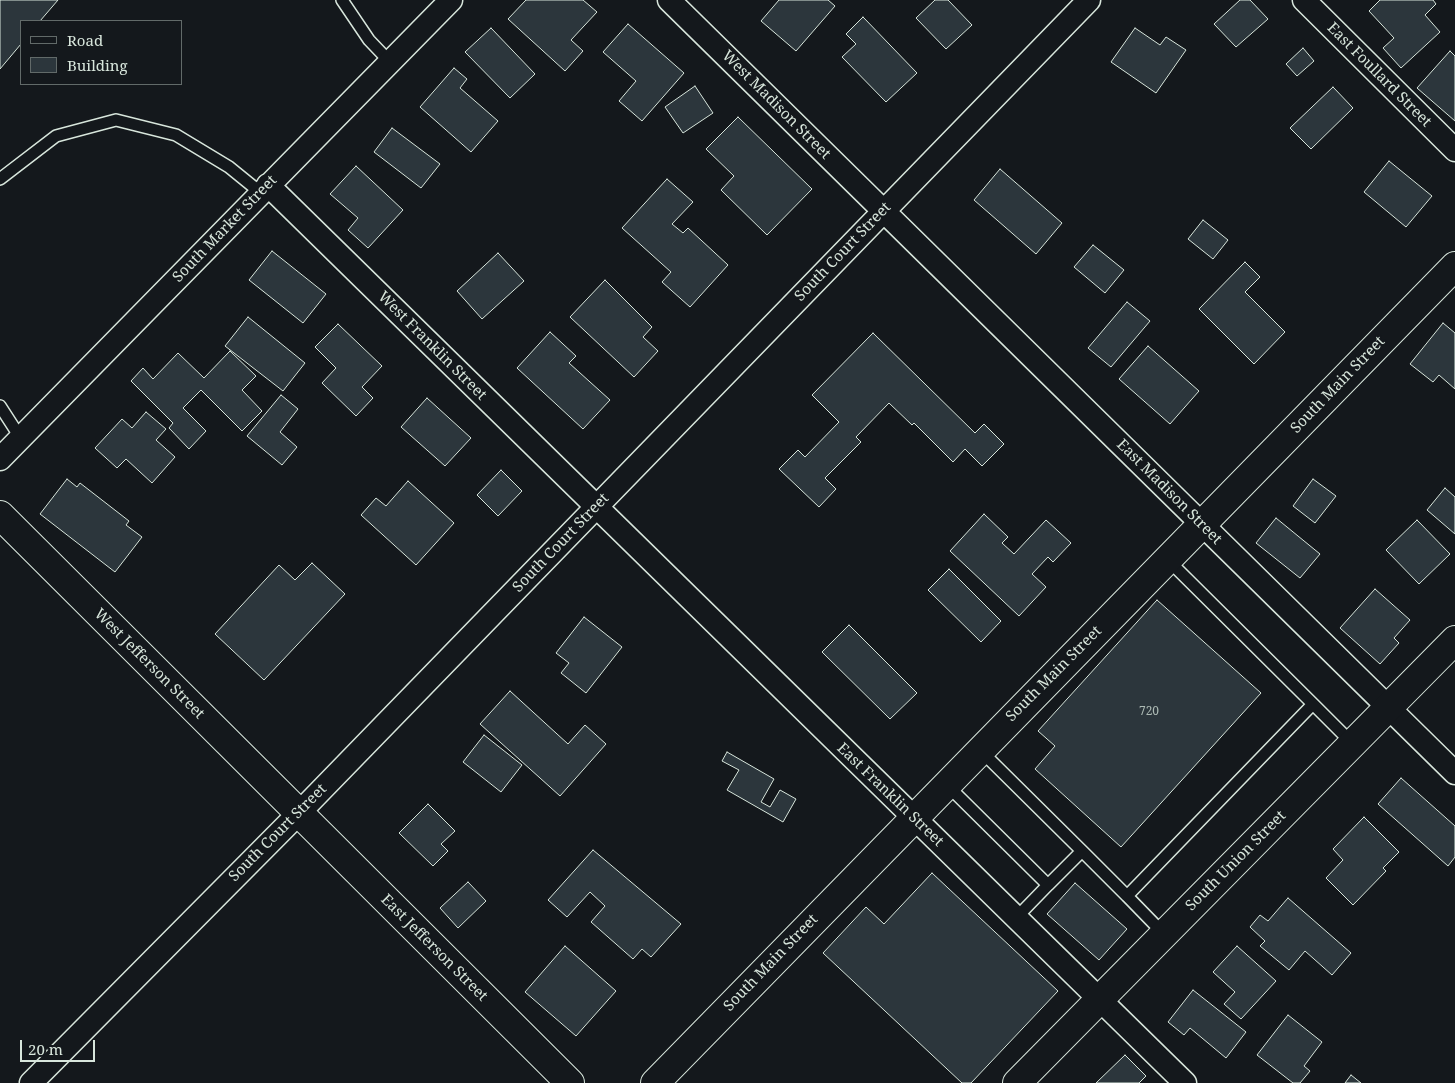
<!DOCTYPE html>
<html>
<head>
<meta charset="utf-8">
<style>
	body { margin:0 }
	#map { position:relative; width:1455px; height:1083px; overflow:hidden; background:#14181c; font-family:"Noto Serif",serif }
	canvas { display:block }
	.legend { position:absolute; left:20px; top:20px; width:162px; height:65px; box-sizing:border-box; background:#14181c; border:1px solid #626a69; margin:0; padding:6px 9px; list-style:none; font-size:15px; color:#d8e6dc }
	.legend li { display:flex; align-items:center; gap:10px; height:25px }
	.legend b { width:25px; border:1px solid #626a69 }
	.scale { position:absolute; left:20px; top:1040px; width:75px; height:22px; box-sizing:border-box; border:2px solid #d8e6dc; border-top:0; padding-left:6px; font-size:15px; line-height:18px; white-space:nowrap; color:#d8e6dc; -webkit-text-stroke:4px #14181c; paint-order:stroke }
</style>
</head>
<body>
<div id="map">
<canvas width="1455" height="1083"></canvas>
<ul class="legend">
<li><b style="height:6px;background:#14181c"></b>Road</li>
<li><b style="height:14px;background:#2c363c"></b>Building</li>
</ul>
<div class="scale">20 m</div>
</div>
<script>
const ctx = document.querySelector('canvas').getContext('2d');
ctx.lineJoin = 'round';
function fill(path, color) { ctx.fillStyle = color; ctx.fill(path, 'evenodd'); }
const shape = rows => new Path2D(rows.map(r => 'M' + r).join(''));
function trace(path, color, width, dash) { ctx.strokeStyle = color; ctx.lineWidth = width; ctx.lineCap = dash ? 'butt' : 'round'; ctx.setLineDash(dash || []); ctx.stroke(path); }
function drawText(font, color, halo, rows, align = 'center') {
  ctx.font = font + ' "Noto Serif",serif'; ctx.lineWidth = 4; ctx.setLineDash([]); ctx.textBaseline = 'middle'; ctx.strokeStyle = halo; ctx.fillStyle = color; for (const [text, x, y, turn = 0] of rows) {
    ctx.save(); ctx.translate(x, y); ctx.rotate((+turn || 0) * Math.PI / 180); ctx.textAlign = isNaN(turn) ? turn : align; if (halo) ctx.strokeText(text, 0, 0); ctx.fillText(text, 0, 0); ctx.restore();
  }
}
const building = shape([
	[0,0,58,0,40,21,21,21,21,44,0,69,0,0],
	[526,0,583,0,597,12,571,40,583,51,565,71,508,19,526,0],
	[779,0,828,0,835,6,796,51,761,21,779,0],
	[935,0,948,0,972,25,946,49,916,18,935,0],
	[1240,0,1250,0,1268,19,1236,47,1214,24,1240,0],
	[1380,0,1433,0,1436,4,1425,15,1440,32,1401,68,1383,48,1394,38,1369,11,1380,0],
	[863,17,917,73,886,102,842,57,856,44,846,34,863,17],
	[628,24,684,73,642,121,619,101,636,81,603,52,628,24],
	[491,28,535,74,510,98,465,52,491,28],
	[1135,28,1160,45,1166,37,1186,50,1156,93,1111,62,1135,28],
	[1303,48,1314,61,1297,76,1286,64,1303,48],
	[1450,51,1455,56,1455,121,1417,88,1450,51],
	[454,68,467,79,460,88,498,121,471,152,420,107,454,68],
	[695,86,713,113,683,133,665,107,695,86],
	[1333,87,1353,108,1311,149,1290,128,1333,87],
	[738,117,812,189,767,235,721,190,734,176,706,149,738,117],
	[392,128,440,164,421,188,374,152,392,128],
	[1389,161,1432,196,1406,227,1364,192,1389,161],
	[356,166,403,210,368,248,348,230,358,218,330,194,356,166],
	[1000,169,1062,223,1036,254,974,200,1000,169],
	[667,179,693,202,672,224,683,233,688,228,728,265,690,307,662,282,671,272,622,228,667,179],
	[1203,220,1228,240,1213,259,1188,239,1203,220],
	[1093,245,1124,270,1105,293,1074,267,1093,245],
	[272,251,326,294,303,323,249,280,272,251],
	[498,253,524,281,482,319,457,291,498,253],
	[1245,262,1260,277,1245,292,1285,332,1254,364,1199,309,1245,262],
	[605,280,652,327,643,337,658,351,634,377,570,317,605,280],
	[1127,302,1150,321,1111,367,1088,348,1127,302],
	[248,317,305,363,283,391,225,346,248,317],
	[1443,323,1455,333,1455,389,1439,375,1433,382,1410,364,1443,323],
	[338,324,382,366,362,387,373,398,356,416,322,383,336,368,315,347,338,324],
	[550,332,576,356,569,363,610,400,583,429,517,368,550,332],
	[873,333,975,433,984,424,1004,444,982,466,965,449,953,462,914,423,912,425,889,403,856,437,861,442,825,478,836,489,819,507,779,469,798,450,805,457,839,422,812,395,873,333],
	[1148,346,1199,391,1170,424,1119,379,1148,346],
	[230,351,256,376,242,390,262,411,242,431,201,390,183,408,206,431,189,449,169,428,173,423,131,381,143,368,153,379,178,353,204,378,230,351],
	[281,395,298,409,280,432,297,447,282,465,247,436,281,395],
	[427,398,471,438,445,466,401,427,427,398],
	[146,412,166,429,156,440,175,457,152,483,126,459,117,468,95,448,122,419,132,428,146,412],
	[501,470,522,491,498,516,477,495,501,470],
	[67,479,77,487,80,483,129,521,126,525,142,537,115,572,40,514,67,479],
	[1313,479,1336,496,1315,523,1293,506,1313,479],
	[408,481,454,523,416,565,361,515,376,498,386,506,408,481],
	[1445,488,1455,497,1455,534,1427,510,1445,488],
	[984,514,1008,537,1002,543,1014,554,1046,520,1071,543,1053,562,1048,557,1032,574,1046,587,1019,616,950,551,984,514],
	[1276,518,1320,554,1300,578,1256,543,1276,518],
	[1417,520,1450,554,1419,584,1386,550,1417,520],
	[312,563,345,594,264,680,215,634,279,565,295,580,312,563],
	[949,569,1001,621,981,642,928,590,949,569],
	[1375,589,1410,620,1394,638,1399,643,1380,664,1340,628,1375,589],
	[1157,600,1261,693,1121,847,1035,769,1055,746,1038,731,1157,600],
	[584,617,622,647,586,693,561,673,569,663,556,653,584,617],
	[849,625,917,693,890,719,822,652,849,625],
	[510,691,568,744,585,725,606,744,560,796,480,724,510,691],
	[484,735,522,765,501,792,463,762,484,735],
	[727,752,774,779,761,802,770,807,780,790,796,799,783,822,727,790,739,770,722,761,727,752],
	[1401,778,1455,826,1455,857,1448,866,1378,804,1401,778],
	[428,804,455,831,441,844,448,851,433,866,399,833,428,804],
	[1364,817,1399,852,1383,868,1386,871,1353,905,1326,878,1343,860,1333,849,1364,817],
	[593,850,681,924,651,957,642,949,633,959,591,922,605,906,590,892,567,917,548,900,593,850],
	[932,873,1058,991,971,1083,962,1083,823,953,866,907,884,924,932,873],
	[468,882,486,901,458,928,440,908,468,882],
	[1075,883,1127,929,1099,960,1047,914,1075,883],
	[1288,898,1351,953,1332,975,1305,951,1289,970,1260,946,1265,941,1250,927,1260,915,1268,921,1288,898],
	[565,946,616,991,576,1036,525,992,565,946],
	[1237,946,1276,981,1241,1019,1224,1004,1235,992,1213,972,1237,946],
	[1193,990,1246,1032,1226,1058,1190,1028,1184,1035,1168,1022,1193,990],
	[1288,1015,1322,1042,1304,1066,1310,1071,1300,1083,1293,1083,1257,1055,1288,1015],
	[1125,1055,1146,1076,1139,1083,1096,1083,1125,1055],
	[1351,1075,1361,1083,1345,1083,1351,1075]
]);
const lane = shape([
	[342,0,369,40,390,62],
	[0,179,56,136,116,120,176,135,229,167,261,193],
	[0,406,20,437],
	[1313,704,1352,743],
	[947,785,1048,885,1082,851,980,750],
	[1082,851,1127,896,1313,704,1168,560],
	[1127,896,1164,934],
	[1016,918,1048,885]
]);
const street = shape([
	[669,0,1455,773],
	[1304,0,1455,150],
	[268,185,1185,1083],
	[0,459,451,0],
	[31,1083,299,813,1089,0]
]);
const secondary = shape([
	[0,515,570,1083]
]);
const primary = shape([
	[655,1083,1455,266],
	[1017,1083,1455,640]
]);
const numberNames = [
	["720",1149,712]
];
const streetNames = [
	["East Foullard Street",1379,75,45],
	["West Madison Street",776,105,45],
	["South Market Street",225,229,-46],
	["South Court Street",843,252,-46],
	["West Franklin Street",432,346,45],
	["South Main Street",1338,385,-46],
	["East Madison Street",1169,492,45],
	["South Court Street",561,543,-46],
	["West Jefferson Street",149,664,45],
	["South Main Street",1054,674,-45],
	["East Franklin Street",890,795,44],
	["South Court Street",278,833,-45],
	["South Union Street",1236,861,-45],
	["East Jefferson Street",434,948,45],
	["South Main Street",771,963,-46]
];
fill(building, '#2c363c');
trace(building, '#d8e6dc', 1);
trace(lane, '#d8e6dc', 14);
trace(street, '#d8e6dc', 25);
trace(secondary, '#d8e6dc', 30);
trace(primary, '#d8e6dc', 30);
trace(lane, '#14181c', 11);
trace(street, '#14181c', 22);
trace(secondary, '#14181c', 28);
trace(primary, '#14181c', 28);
drawText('12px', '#adbab4', null, numberNames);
drawText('15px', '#d8e6dc', '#14181c', streetNames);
</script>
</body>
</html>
